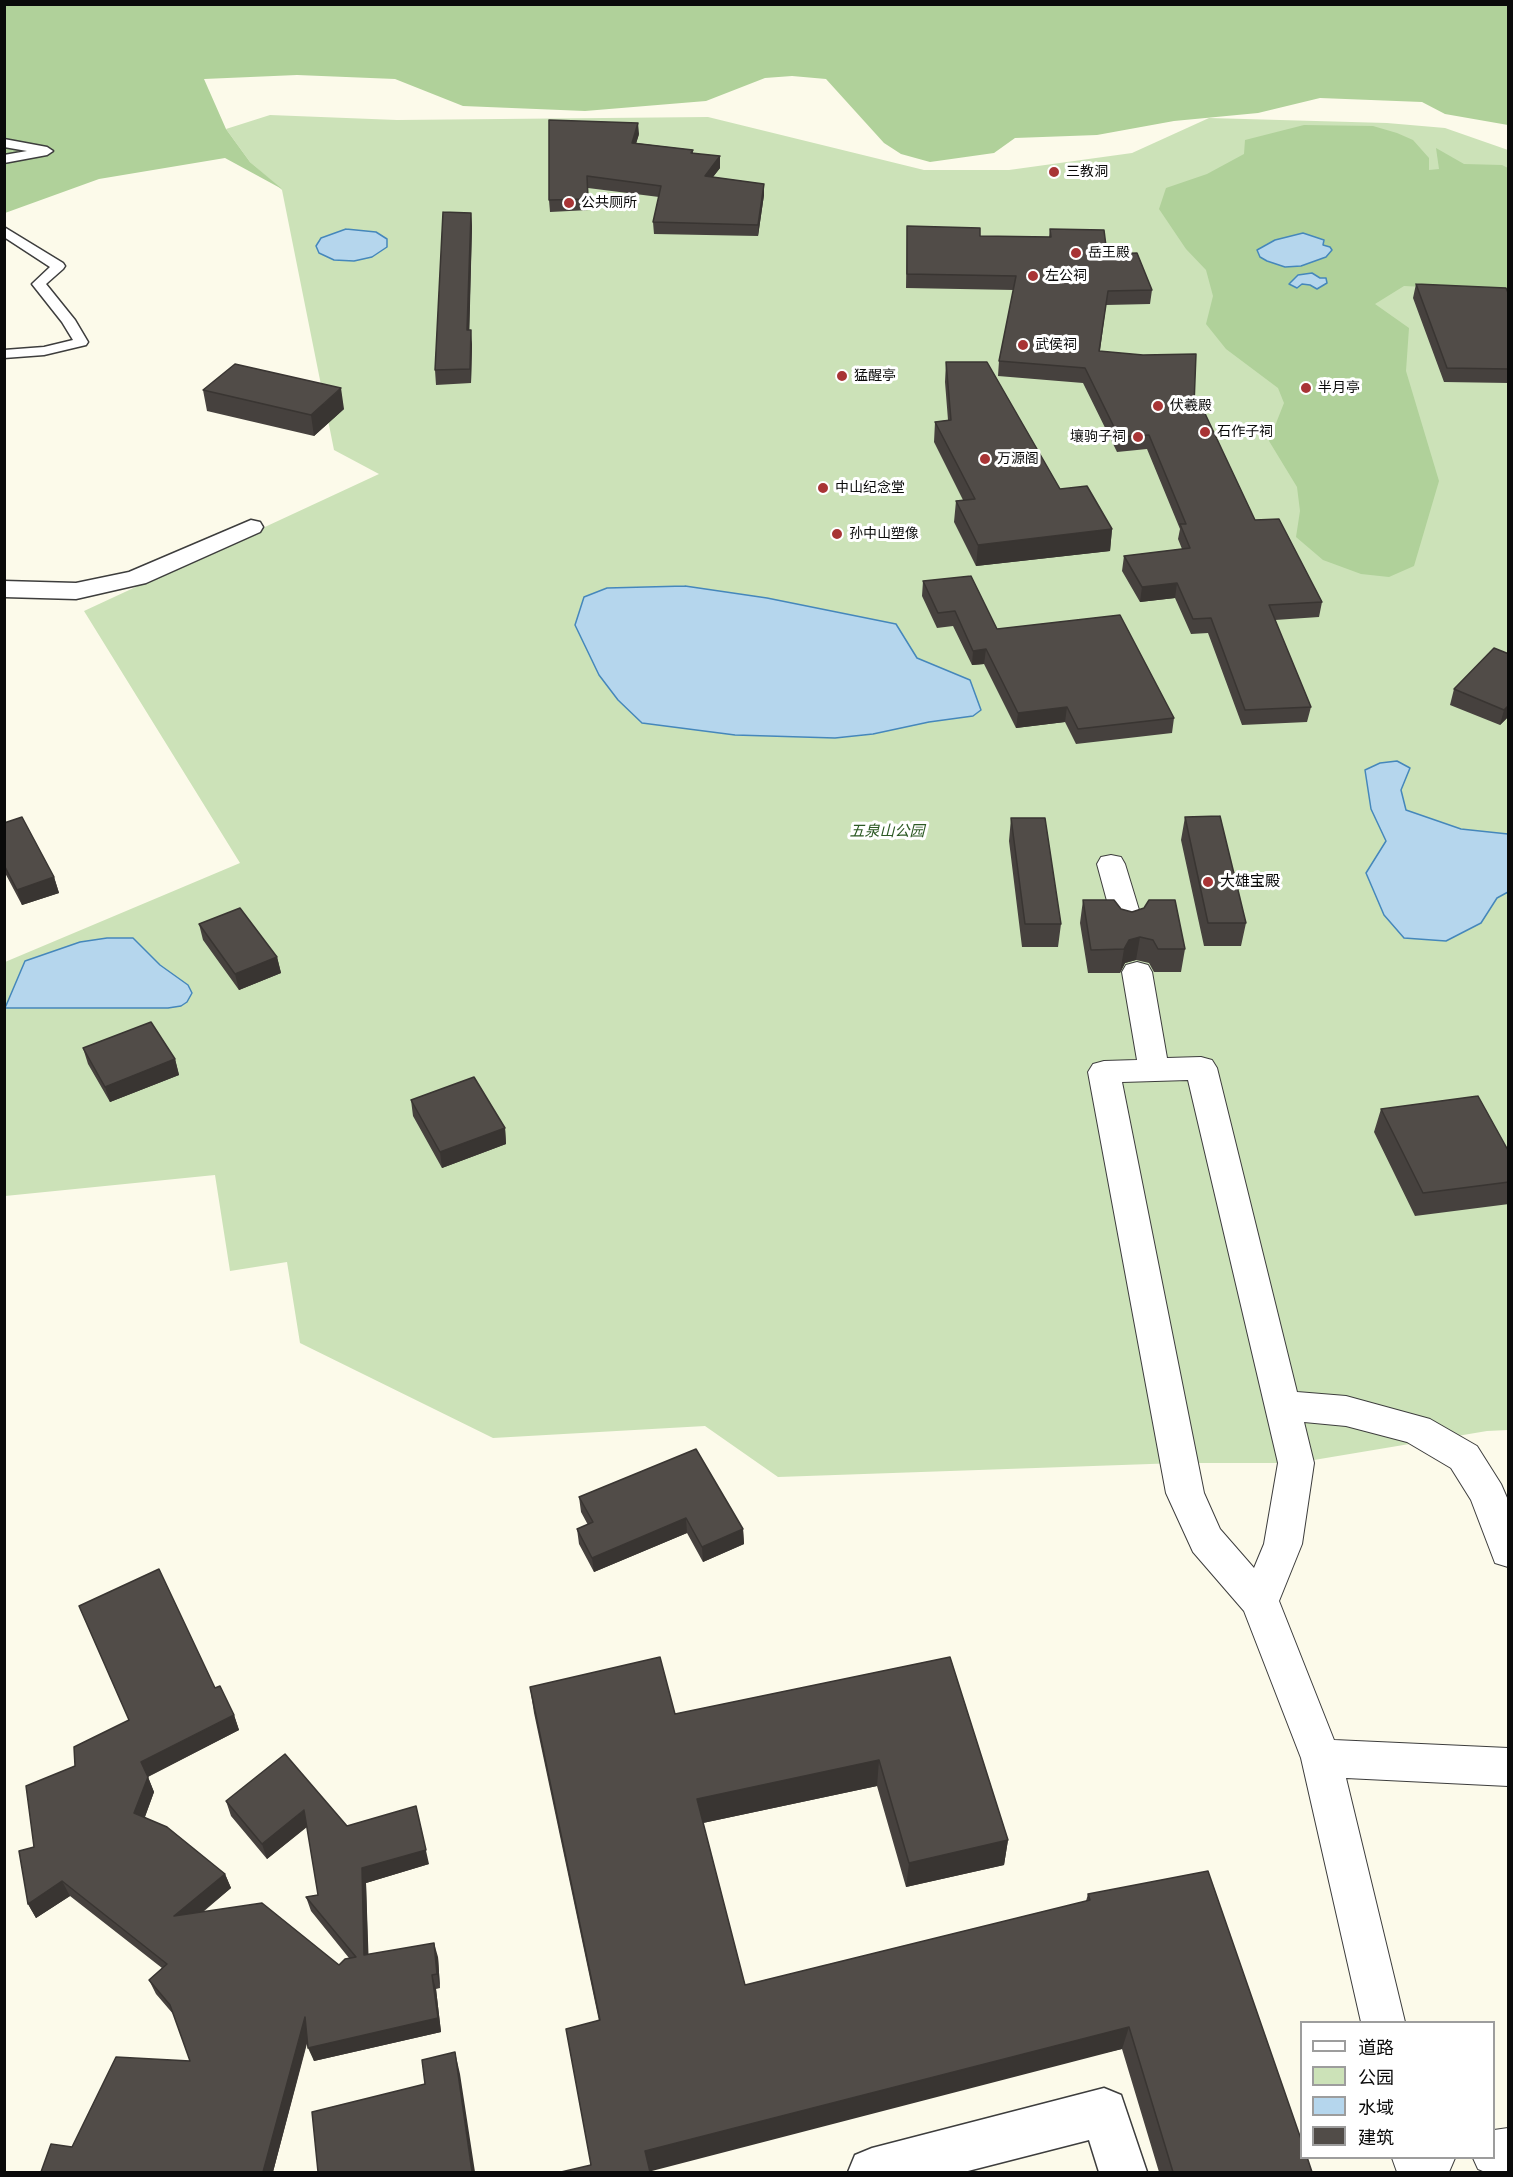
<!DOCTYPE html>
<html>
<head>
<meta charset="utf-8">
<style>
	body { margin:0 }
	#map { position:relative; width:1513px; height:2177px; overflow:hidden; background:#fcfaea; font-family:Lora,"Noto Sans SC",serif }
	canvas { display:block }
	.frame { position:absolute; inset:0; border:6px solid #0a0a0a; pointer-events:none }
	.legend { position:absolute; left:1300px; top:2021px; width:195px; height:138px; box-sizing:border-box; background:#fff; border:2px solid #9d9d9d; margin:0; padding:8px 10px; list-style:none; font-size:18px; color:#0a0a0a }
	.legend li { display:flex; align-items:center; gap:12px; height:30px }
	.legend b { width:30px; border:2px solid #9d9d9d }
</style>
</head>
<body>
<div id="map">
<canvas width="1513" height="2177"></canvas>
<div class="frame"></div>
<ul class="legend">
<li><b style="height:8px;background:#fff"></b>道路</li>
<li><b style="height:16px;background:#cce2b8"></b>公园</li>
<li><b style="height:16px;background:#b5d6ed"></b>水域</li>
<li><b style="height:16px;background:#514c48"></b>建筑</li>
</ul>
</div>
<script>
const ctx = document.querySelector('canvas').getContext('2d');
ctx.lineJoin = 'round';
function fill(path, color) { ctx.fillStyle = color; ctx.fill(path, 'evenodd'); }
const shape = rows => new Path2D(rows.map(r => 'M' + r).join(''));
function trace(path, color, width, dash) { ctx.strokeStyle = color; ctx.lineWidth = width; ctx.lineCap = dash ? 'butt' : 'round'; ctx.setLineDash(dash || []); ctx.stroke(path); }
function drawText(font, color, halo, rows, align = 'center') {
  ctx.font = font + ' Lora,"Noto Sans SC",serif'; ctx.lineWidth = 6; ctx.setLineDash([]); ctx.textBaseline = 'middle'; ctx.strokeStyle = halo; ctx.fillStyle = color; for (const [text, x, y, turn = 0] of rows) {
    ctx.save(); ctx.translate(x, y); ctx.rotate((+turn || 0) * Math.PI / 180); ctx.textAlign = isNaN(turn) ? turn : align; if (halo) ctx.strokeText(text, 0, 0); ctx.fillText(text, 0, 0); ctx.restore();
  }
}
const green = shape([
	[270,115,397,120,708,117,924,170,1009,170,1132,153,1209,118,1387,123,1445,128,1508,150,1508,1430,1487,1431,1296,1463,1179,1463,778,1477,705,1426,493,1438,300,1343,287,1262,230,1271,215,1175,5,1196,5,962,240,863,84,611,379,474,334,450,282,190,250,162,226,129]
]);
const forest = shape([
	[4,5,1508,5,1508,125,1445,114,1422,102,1320,98,1258,113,1174,121,1097,135,1015,138,994,153,930,162,901,154,884,143,826,79,792,76,765,78,706,101,585,111,463,106,395,79,297,75,204,79,226,129,250,162,282,189,225,158,99,179,5,213],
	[1304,125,1373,126,1397,133,1413,140,1429,158,1429,170,1439,169,1436,148,1464,164,1502,165,1508,168,1508,291,1404,286,1375,304,1409,328,1406,371,1439,481,1414,566,1389,577,1361,574,1323,560,1296,537,1300,511,1297,487,1269,441,1284,403,1278,388,1226,349,1206,324,1213,296,1206,270,1186,249,1159,209,1166,188,1207,174,1244,154,1245,140]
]);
const water = shape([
	[346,229,376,232,387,239,387,247,372,257,354,261,334,260,319,253,316,246,321,238,346,229],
	[1303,233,1324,240,1323,245,1330,247,1332,250,1326,257,1301,266,1285,267,1267,261,1260,257,1257,250,1275,240,1303,233],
	[1312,273,1320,278,1326,278,1327,283,1317,289,1310,285,1302,284,1297,288,1289,284,1298,275,1312,273],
	[685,586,767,598,896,624,917,658,970,680,981,710,973,716,929,722,873,734,835,738,735,735,642,723,618,700,599,675,575,625,584,597,607,588,685,586],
	[1397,761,1410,768,1401,790,1406,810,1461,829,1508,834,1508,892,1497,898,1481,923,1446,941,1404,938,1384,915,1366,873,1386,841,1371,809,1365,770,1380,763,1397,761],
	[107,938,133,938,160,965,188,985,192,993,187,1002,181,1006,168,1008,5,1008,25,961,80,942,107,938]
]);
const service = shape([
	[4,139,47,147,53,151,47,155,4,163,4,155,27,151,4,147,4,139],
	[4,227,63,263,65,266,63,269,46,284,75,320,88,342,86,345,44,355,4,358,4,350,44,347,73,340,62,322,32,284,50,267,4,237,4,227]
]);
const pedestrian = shape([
	[1111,855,1121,857,1125,864,1143,923,1138,930,1128,933,1118,930,1113,923,1097,864,1101,857,1111,855],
	[1137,962,1148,965,1152,972,1167,1058,1201,1057,1212,1060,1217,1068,1297,1392,1346,1396,1430,1419,1477,1446,1501,1484,1508,1500,1508,1567,1495,1563,1471,1500,1451,1468,1407,1442,1346,1426,1304,1422,1314,1463,1302,1544,1279,1601,1334,1740,1508,1748,1508,1786,1346,1778,1405,2022,1361,2022,1301,1758,1244,1611,1193,1552,1166,1493,1088,1072,1093,1064,1104,1061,1137,1060,1122,972,1126,965,1137,962],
	[1188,1080,1278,1463,1264,1544,1254,1568,1220,1529,1204,1493,1122,1082,1188,1080],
	[1508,2128,1508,2172,1485,2172,1478,2169,1473,2158,1494,2158,1494,2130,1508,2128],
	[1392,2158,1455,2158,1449,2172,1397,2172,1392,2158]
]);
const minor = shape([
	[251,520,260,522,263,527,260,532,146,583,76,599,4,597,4,581,76,583,129,572,251,520],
	[1104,2088,1121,2095,1147,2172,1099,2172,1089,2140,964,2172,848,2172,855,2155,872,2148,1104,2088]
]);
const wall = shape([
	[639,134,636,143,693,150,693,153,720,168,713,177,764,184,764,195,758,236,654,234,653,222,659,197,588,188,589,210,550,212,549,200],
	[471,213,472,227,469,330,472,345,471,383,436,385,435,370],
	[907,226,980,236,1049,237,1050,229,1107,254,1152,290,1150,304,1106,305,1100,351,1194,405,1255,520,1322,602,1319,617,1275,620,1311,707,1307,722,1242,725,1208,633,1191,634,1175,598,1140,602,1122,571,1124,556,1182,549,1178,539,1180,529,1147,449,1117,452,1083,383,998,376,999,361,1014,290,906,288],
	[1416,284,1509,295,1509,383,1444,382,1413,298],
	[946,362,1060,489,1112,529,1110,551,976,566,954,522,956,501,963,500,934,442,935,422,948,420,945,382],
	[203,390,344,409,314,436,207,411],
	[923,581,997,629,1174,718,1172,733,1076,744,1065,722,1016,728,984,664,972,665,953,626,937,628,922,596],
	[1509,654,1509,716,1500,725,1450,705,1454,689],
	[1185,817,1246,923,1241,946,1204,946,1181,840],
	[1011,818,1061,924,1058,947,1022,947,1009,841],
	[4,823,54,877,59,893,22,905,4,871],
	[1083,900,1132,912,1144,908,1185,949,1181,972,1154,972,1149,963,1136,960,1125,963,1120,973,1088,973,1080,923],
	[199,924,277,957,281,973,239,990,203,940],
	[83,1048,175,1059,179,1075,110,1102,88,1064],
	[411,1100,505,1128,506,1144,442,1168,413,1116],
	[1381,1109,1509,1152,1509,1204,1415,1216,1374,1132],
	[579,1497,743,1529,744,1544,703,1562,687,1533,594,1572,579,1544,577,1529,588,1525,581,1512],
	[950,1657,1008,1840,1004,1865,906,1887,877,1786,703,1823,745,1985,1086,1901,1088,1894,1312,2172,1159,2172,1122,2049,590,2165,599,2021,534,1713,530,1687,675,1714],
	[215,1688,234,1715,239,1730,148,1777,154,1792,145,1817,225,1874,231,1888,203,1912,339,1965,349,1958,311,1911,306,1897,318,1895,307,1827,267,1859,231,1816,226,1801,347,1826,429,1864,366,1883,368,1955,438,1957,440,1988,436,1989,441,2032,314,2061,308,2040,273,2172,41,2172,72,2147,190,2061,174,2015,156,1994,149,1980,162,1968,70,1896,36,1918,28,1904,34,1847,75,1766]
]);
const shadedWall = shape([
	[638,123,639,134,633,154,632,143],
	[720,156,720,168,705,187,705,176],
	[764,184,764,195,758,236,758,225],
	[471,213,472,227,469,345,467,330],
	[471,330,472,345,471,383,470,369],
	[341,388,344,409,314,436,311,415],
	[1112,529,1110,551,976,566,978,545],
	[1177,583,1175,598,1140,602,1142,587],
	[986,649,984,664,972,665,973,651],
	[1509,705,1509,716,1500,725,1504,710],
	[1067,707,1065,722,1016,728,1018,713],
	[54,877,59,893,22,905,17,890],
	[1140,937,1136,960,1125,963,1120,973,1124,949,1129,940],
	[277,957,281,973,239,990,235,974],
	[175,1059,179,1075,110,1102,105,1087],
	[505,1128,506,1144,442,1168,440,1152],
	[686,1518,687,1533,594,1572,592,1558],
	[743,1529,744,1544,703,1562,702,1547],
	[234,1715,239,1730,147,1777,141,1762],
	[879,1760,877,1786,698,1824,697,1799],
	[148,1777,154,1792,141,1827,134,1813],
	[416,1806,429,1864,366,1883,369,1969,364,1955,362,1868],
	[304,1810,309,1825,267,1859,262,1844],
	[1008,1840,1004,1865,906,1887,909,1863],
	[225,1874,231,1888,180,1930,174,1916],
	[62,1881,70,1896,36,1918,28,1904],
	[434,1943,438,1957,440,1988,437,1974],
	[432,1975,436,1989,441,2032,314,2061,308,2048],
	[305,2017,310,2030,273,2172,263,2172],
	[1129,2027,1122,2049,648,2172,645,2151],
	[455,2052,460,2074,475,2172,472,2172]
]);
const building = shape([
	[549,120,638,123,632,143,693,150,691,153,720,156,705,176,764,184,758,225,653,222,661,186,587,176,588,199,549,200,549,120],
	[443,212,471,213,467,330,471,330,470,369,435,370,443,212],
	[907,226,980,228,980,236,1051,237,1050,229,1104,230,1107,254,1137,253,1152,290,1108,291,1099,351,1143,355,1196,354,1194,405,1201,405,1255,520,1279,519,1322,602,1269,605,1311,707,1245,710,1211,618,1193,619,1177,583,1142,587,1124,556,1190,548,1180,524,1186,524,1149,435,1119,437,1085,368,999,361,1016,276,907,274,907,226],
	[1416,284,1506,288,1509,295,1509,369,1447,368,1416,284],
	[946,362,987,362,1060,489,1087,486,1112,529,978,545,956,501,975,499,935,422,951,420,946,362],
	[235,364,341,388,311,415,203,390,235,364],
	[971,576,997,629,1120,615,1174,718,1078,729,1067,707,1018,713,986,649,973,651,955,611,938,613,923,581,971,576],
	[1494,648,1509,654,1509,705,1504,710,1454,689,1494,648],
	[1220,816,1246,923,1208,923,1185,817,1220,816],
	[22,817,54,877,17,890,4,865,4,823,22,817],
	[1011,818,1045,818,1061,924,1025,924,1011,818],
	[1083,900,1114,900,1121,909,1132,912,1144,908,1149,900,1175,900,1185,949,1158,949,1153,940,1140,937,1129,940,1124,949,1091,950,1083,900],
	[240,908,277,957,235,974,199,924,240,908],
	[151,1022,175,1059,105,1087,83,1048,151,1022],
	[474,1077,505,1128,440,1152,411,1100,474,1077],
	[1478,1096,1509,1152,1509,1182,1423,1193,1381,1109,1478,1096],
	[696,1449,743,1529,702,1547,686,1518,592,1558,577,1529,593,1522,579,1497,696,1449],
	[159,1569,215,1688,220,1686,234,1715,141,1762,148,1777,134,1813,167,1827,225,1874,174,1916,262,1903,339,1965,345,1959,356,1957,306,1897,318,1895,304,1810,262,1844,226,1801,285,1754,347,1826,416,1806,426,1850,362,1868,364,1955,434,1943,437,1974,432,1975,438,2018,308,2048,305,2017,263,2172,41,2172,51,2144,72,2147,116,2057,190,2061,170,2005,149,1980,167,1964,62,1881,28,1904,19,1851,34,1847,26,1786,75,1766,74,1747,129,1720,79,1606,159,1569],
	[660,1657,675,1714,950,1657,1008,1840,909,1863,879,1760,697,1799,745,1985,1090,1900,1088,1894,1208,1871,1302,2142,1302,2157,1307,2157,1312,2172,1173,2172,1129,2027,645,2151,650,2172,561,2172,591,2165,566,2029,600,2020,530,1687,660,1657],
	[455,2052,472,2172,318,2172,312,2112,425,2084,422,2060,455,2052]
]);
const markers = [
	[1054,172,6,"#a83435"],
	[569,203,6,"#a83435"],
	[1076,253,6,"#a83435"],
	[1033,276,6,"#a83435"],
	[1023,345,6,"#a83435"],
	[842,376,6,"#a83435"],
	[1306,388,6,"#a83435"],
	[1158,406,6,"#a83435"],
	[1205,432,6,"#a83435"],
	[1138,437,6,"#a83435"],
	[985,459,6,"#a83435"],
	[823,488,6,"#a83435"],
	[837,534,6,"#a83435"],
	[1208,882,6,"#a83435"]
];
const farPoinames = [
	["三教洞",1066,172],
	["公共厕所",581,203],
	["岳王殿",1088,253],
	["左公祠",1045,276],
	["武侯祠",1035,345],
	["猛醒亭",854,376],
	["半月亭",1318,388],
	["伏羲殿",1170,406],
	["石作子祠",1217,432],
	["壤驹子祠",1126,437,"right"],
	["万源阁",997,459],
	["中山纪念堂",835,488],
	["孙中山塑像",849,534]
];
const parkNames = [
	["五泉山公园",887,832]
];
const poiNames = [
	["大雄宝殿",1220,882]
];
fill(green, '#cce2b8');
fill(forest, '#b0d19a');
fill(water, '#b5d6ed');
trace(water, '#4587bb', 1.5);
trace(service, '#3d3d3d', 3);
trace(pedestrian, '#3d3d3d', 2);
trace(minor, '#3d3d3d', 3);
fill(service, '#fff');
fill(pedestrian, '#fff');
fill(minor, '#fff');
fill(wall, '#46413e');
fill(shadedWall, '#393532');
fill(building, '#514c48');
trace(building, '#393532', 1.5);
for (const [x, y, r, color] of markers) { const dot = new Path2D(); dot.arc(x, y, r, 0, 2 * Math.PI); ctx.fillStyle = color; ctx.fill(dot); trace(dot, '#fff', 2); }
drawText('14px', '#0a0a0a', '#fff', farPoinames, 'left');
drawText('italic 15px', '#2c5924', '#fff', parkNames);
drawText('15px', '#0a0a0a', '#fff', poiNames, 'left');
</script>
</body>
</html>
